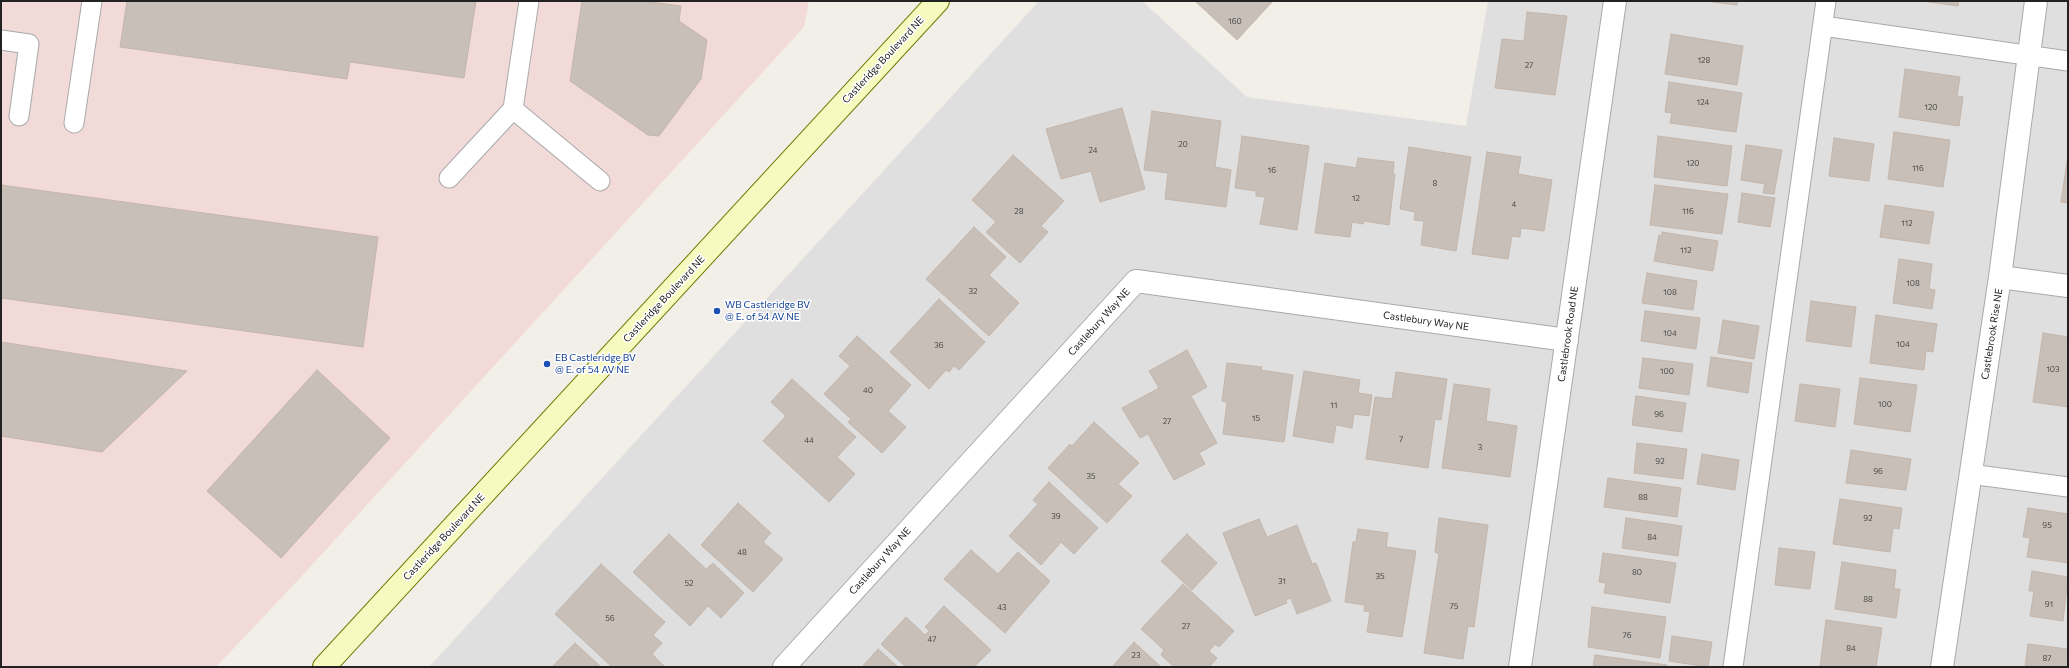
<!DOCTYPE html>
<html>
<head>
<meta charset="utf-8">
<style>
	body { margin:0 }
	#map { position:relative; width:2069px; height:668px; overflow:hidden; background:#f2efe9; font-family:Commissioner,sans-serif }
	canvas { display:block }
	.frame { position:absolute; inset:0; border:2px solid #222; pointer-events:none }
</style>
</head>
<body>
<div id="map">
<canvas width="2069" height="668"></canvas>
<div class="frame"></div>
</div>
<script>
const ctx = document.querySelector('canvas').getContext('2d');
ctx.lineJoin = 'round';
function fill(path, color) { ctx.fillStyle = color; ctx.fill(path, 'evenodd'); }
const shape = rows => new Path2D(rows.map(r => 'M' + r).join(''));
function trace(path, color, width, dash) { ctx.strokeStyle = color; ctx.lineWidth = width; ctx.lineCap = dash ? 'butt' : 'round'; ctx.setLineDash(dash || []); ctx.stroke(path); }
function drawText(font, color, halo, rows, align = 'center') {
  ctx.font = font + ' Commissioner,sans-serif'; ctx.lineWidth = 3; ctx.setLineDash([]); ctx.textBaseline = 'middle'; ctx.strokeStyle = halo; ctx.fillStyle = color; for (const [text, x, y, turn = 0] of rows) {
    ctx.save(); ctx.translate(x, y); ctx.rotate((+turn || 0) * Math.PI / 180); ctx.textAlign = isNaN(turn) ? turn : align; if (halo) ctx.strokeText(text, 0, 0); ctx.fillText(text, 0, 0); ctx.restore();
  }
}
const residential = shape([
	[1039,1,1142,1,1247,97,1466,126,1488,1,2068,1,2068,667,429,667]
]);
const commercial = shape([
	[1,1,809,1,804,27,300,578,216,667,1,667]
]);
const building = shape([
	[127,1,476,1,464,78,350,62,347,79,120,47,127,1],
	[582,1,644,1,681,6,679,21,707,40,701,79,659,136,648,135,570,81,582,1],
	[1195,1,1273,1,1237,40,1195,1],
	[1705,1,1738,1,1737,5,1705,1],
	[1922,1,1959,1,1958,6,1922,1],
	[1527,12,1567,16,1555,95,1495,88,1502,39,1524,41,1527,12],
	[1671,34,1743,46,1737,85,1665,74,1671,34],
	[1905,69,1960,77,1957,96,1963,97,1959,126,1899,117,1905,69],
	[1669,82,1742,93,1736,132,1670,123,1672,113,1665,112,1669,82],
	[1122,108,1145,189,1100,202,1091,171,1061,179,1046,129,1122,108],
	[1152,111,1221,121,1215,167,1231,170,1226,207,1165,199,1168,173,1144,170,1152,111],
	[1894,132,1950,140,1943,187,1888,179,1894,132],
	[1242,136,1309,146,1297,230,1260,224,1265,197,1256,196,1256,191,1235,188,1242,136],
	[1658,136,1732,146,1727,186,1654,177,1658,136],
	[1834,138,1874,144,1869,181,1829,176,1834,138],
	[1746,145,1782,150,1774,194,1763,193,1765,184,1741,180,1746,145],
	[1409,147,1471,157,1456,251,1421,245,1424,221,1414,220,1415,212,1400,209,1409,147],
	[1487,152,1521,157,1518,174,1552,180,1544,231,1521,228,1520,237,1512,236,1508,259,1472,254,1487,152],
	[1013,155,1064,201,1041,226,1048,232,1020,263,986,232,996,222,972,200,1013,155],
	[2068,155,2068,203,2061,202,2068,155],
	[1358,158,1394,162,1393,174,1395,174,1389,225,1364,221,1363,224,1352,222,1350,237,1315,233,1325,163,1356,168,1358,158],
	[1,185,378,237,363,347,1,298,1,185],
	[1655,185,1728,194,1722,234,1650,225,1655,185],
	[1742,193,1775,198,1770,227,1738,222,1742,193],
	[1885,205,1934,212,1929,244,1880,237,1885,205],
	[974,227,1006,257,989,275,1019,303,989,336,926,279,974,227],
	[1662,232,1718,241,1713,271,1654,261,1659,235,1662,236,1662,232],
	[1899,259,1932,264,1929,289,1935,290,1932,309,1893,303,1899,259],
	[1647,273,1697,281,1693,310,1642,303,1647,273],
	[939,299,985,342,959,370,954,366,949,372,946,370,929,389,890,352,939,299],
	[1811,301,1856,307,1851,347,1806,341,1811,301],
	[1645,311,1700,318,1696,349,1641,341,1645,311],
	[1876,315,1937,324,1933,352,1926,351,1924,370,1870,363,1876,315],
	[1723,320,1759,326,1754,359,1718,353,1723,320],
	[2043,333,2068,337,2068,407,2033,402,2043,333],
	[857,336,911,385,888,411,906,427,882,453,848,422,851,419,824,394,850,366,839,356,857,336],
	[1,342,187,371,102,452,1,436,1,342],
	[1187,350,1207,387,1191,396,1217,443,1199,453,1205,464,1174,480,1148,434,1140,438,1122,408,1159,388,1149,371,1187,350],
	[1711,357,1752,363,1748,393,1707,386,1711,357],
	[1643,358,1693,364,1689,395,1639,388,1643,358],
	[1227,363,1262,367,1261,370,1293,375,1284,442,1223,434,1227,402,1222,401,1227,363],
	[317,370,390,438,281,558,207,491,317,370],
	[1304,371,1360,380,1358,393,1372,395,1369,416,1354,414,1352,428,1336,425,1333,443,1293,436,1304,371],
	[1396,372,1447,379,1441,420,1435,419,1428,468,1366,459,1375,397,1392,399,1396,372],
	[1860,378,1917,385,1910,432,1854,424,1860,378],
	[792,379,856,437,837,457,855,474,829,502,763,441,786,416,771,402,792,379],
	[1454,384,1490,389,1486,421,1517,426,1510,477,1442,468,1454,384],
	[1800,384,1840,389,1835,427,1795,421,1800,384],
	[1636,396,1686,403,1682,432,1632,425,1636,396],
	[1094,422,1139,463,1118,484,1132,496,1107,523,1048,468,1070,444,1072,446,1094,422],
	[1637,443,1687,449,1683,479,1634,473,1637,443],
	[1851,450,1911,459,1906,490,1846,483,1851,450],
	[1702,454,1739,460,1735,490,1697,484,1702,454],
	[1608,478,1681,488,1677,517,1604,507,1608,478],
	[1049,482,1098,528,1074,554,1061,542,1041,565,1009,536,1038,504,1033,500,1049,482],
	[1840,499,1902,508,1899,529,1893,528,1890,552,1833,544,1840,499],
	[738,503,771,533,763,542,783,559,753,592,701,545,738,503],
	[2028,508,2068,514,2068,563,2027,557,2030,538,2023,537,2028,508],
	[1439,518,1488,525,1474,627,1468,626,1463,659,1424,653,1439,554,1435,552,1439,518],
	[1626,518,1682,526,1678,556,1622,548,1626,518],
	[1259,519,1267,537,1297,525,1312,564,1316,563,1331,601,1297,614,1291,598,1286,600,1287,603,1255,616,1223,533,1259,519],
	[1358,529,1388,533,1386,547,1416,551,1402,637,1367,632,1370,612,1364,611,1365,605,1345,602,1353,542,1356,542,1358,529],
	[669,534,706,569,713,563,744,593,721,618,708,606,690,626,633,572,669,534],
	[1187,534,1217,563,1192,590,1161,561,1187,534],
	[1779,548,1815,552,1810,589,1775,585,1779,548],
	[971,550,998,574,1018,552,1050,581,1005,633,944,579,971,550],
	[1603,553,1676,563,1670,603,1604,593,1606,583,1599,582,1603,553],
	[1842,562,1896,570,1894,589,1900,589,1896,618,1835,609,1842,562],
	[601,564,665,622,653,635,662,643,652,654,665,667,612,667,555,614,601,564],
	[2032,571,2068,577,2063,621,2030,616,2034,591,2029,591,2032,571],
	[1183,584,1234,631,1219,647,1215,644,1209,651,1217,658,1209,667,1174,667,1161,655,1164,650,1141,629,1183,584],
	[944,606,991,650,974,667,906,667,881,644,906,617,925,635,929,631,925,627,944,606],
	[1592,607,1666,617,1660,658,1588,647,1592,607],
	[1826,620,1882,628,1876,667,1820,667,1826,620],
	[1672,636,1712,642,1708,667,1669,661,1672,636],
	[1134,642,1161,667,1112,667,1134,642],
	[575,643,601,667,552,667,575,643],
	[2028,644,2068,649,2068,667,2025,667,2028,644],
	[878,649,898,667,862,667,878,649],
	[1595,655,1667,665,1667,667,1593,667,1595,655]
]);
const lane = shape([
	[1823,26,2068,61],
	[1,40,29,44,19,116],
	[513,109,600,181],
	[74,123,92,1],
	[449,178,513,109,529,1],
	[1970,474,2068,487],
	[1733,667,1826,1]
]);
const street = shape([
	[2000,277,2068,286],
	[784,667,1136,281,1567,340],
	[1520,667,1615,1],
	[1942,667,2000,277,2036,1]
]);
const secondary = shape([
	[324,667,938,1]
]);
const markers = [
	[717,311,4,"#1a4fb4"],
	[547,364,4,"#1a4fb4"]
];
const numberNames = [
	["160",1235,21],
	["128",1704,60],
	["27",1529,65],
	["124",1703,102],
	["120",1931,107],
	["20",1183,144],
	["24",1093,150],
	["120",1693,163],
	["116",1918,168],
	["16",1272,170],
	["8",1435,183],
	["12",1356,198],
	["4",1514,204],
	["28",1019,211],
	["116",1688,211],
	["112",1907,223],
	["112",1686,250],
	["108",1913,283],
	["32",973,291],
	["108",1670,292],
	["104",1670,333],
	["104",1903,344],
	["36",939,345],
	["103",2053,369],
	["100",1667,371],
	["40",868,390],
	["100",1885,404],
	["11",1334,405],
	["96",1659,414],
	["15",1256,418],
	["27",1167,421],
	["7",1401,439],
	["44",809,440],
	["3",1480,447],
	["92",1660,461],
	["96",1878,471],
	["35",1091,476],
	["88",1643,497],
	["39",1056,516],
	["92",1868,518],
	["95",2047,525],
	["84",1652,537],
	["48",742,552],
	["80",1637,572],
	["35",1380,576],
	["31",1282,581],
	["52",689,583],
	["88",1868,599],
	["91",2049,604],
	["75",1454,606],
	["43",1002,607],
	["56",610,618],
	["27",1186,626],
	["76",1627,635],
	["47",932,639],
	["84",1851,648],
	["23",1136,655],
	["87",2047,658]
];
const streetNames = [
	["Castleridge Boulevard NE",883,60,-47],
	["Castleridge Boulevard NE",664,299,-47],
	["Castlebury Way NE",1426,321,8],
	["Castlebury Way NE",1099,322,-48],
	["Castlebrook Road NE",1568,334,-82],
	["Castlebrook Rise NE",1992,334,-81],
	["Castleridge Boulevard NE",444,537,-47],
	["Castlebury Way NE",880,561,-48]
];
const transitNames = [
	["WB Castleridge BV",725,305],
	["@ E. of 54 AV NE",725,317],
	["EB Castleridge BV",555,358],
	["@ E. of 54 AV NE",555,370]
];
fill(residential, '#e0dfdf');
fill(commercial, '#f2dad9');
fill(building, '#c7bfb8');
trace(building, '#c4b6ab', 1);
trace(lane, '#a9a9a9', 21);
trace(street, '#a9a9a9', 24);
trace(secondary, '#707d05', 24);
trace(lane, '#fff', 19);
trace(street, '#fff', 22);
trace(secondary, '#f7fabf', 22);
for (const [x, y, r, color] of markers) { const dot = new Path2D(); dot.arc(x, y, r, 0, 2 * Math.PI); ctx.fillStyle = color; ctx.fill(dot); trace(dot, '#fff', 1.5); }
drawText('8px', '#4b4948', null, numberNames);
drawText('10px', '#222', '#fff', streetNames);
drawText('10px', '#164399', '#fff', transitNames, 'left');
</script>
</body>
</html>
